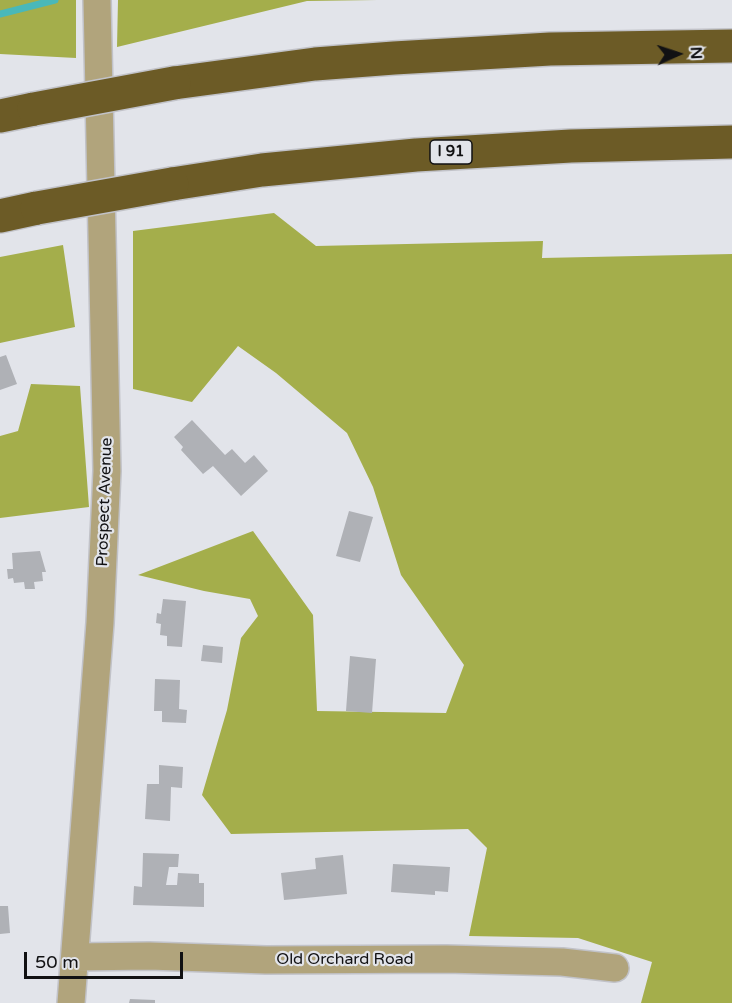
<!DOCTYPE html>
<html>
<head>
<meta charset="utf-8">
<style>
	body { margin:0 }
	#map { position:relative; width:732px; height:1003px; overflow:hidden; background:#e2e4ea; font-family:"Varela Round",sans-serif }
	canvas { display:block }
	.north { position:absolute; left:648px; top:24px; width:60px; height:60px; -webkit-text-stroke:4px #e2e4ea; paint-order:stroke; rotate:87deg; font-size:16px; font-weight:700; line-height:24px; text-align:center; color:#111113 }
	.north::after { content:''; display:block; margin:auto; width:21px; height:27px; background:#111113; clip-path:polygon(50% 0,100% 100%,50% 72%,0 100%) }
	.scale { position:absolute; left:24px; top:952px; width:159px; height:27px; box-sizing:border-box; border:3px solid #111113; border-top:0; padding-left:8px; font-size:18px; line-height:21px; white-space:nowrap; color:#111113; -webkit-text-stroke:4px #e2e4ea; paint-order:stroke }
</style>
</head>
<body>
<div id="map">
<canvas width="732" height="1003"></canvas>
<div class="north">N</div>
<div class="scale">50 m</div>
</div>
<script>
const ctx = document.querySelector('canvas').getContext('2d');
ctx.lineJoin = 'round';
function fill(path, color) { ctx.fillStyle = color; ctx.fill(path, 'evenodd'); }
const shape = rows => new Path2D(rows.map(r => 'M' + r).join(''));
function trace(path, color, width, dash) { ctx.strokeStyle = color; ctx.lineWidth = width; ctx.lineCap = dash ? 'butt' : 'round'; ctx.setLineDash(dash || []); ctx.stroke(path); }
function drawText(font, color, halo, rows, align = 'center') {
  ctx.font = font + ' "Varela Round",sans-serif'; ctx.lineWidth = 4.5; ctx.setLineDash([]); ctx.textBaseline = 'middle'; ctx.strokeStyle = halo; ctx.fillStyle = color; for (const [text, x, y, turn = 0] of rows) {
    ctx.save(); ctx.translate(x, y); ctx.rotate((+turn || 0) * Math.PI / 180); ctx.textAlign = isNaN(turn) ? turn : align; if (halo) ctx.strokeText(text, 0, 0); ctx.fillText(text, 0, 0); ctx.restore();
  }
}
const forest = shape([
	[0,0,76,0,76,58,0,54],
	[118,0,377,0,307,1,117,47],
	[274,213,316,246,543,241,542,258,732,254,732,1003,641,1003,652,962,578,938,469,936,487,848,468,829,231,834,202,795,227,710,241,638,258,616,250,599,204,591,138,575,253,531,313,615,317,711,446,713,464,665,401,575,373,487,347,433,276,373,238,346,192,402,133,389,133,231],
	[63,245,75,327,0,343,0,257],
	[31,384,80,386,89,507,0,518,0,436,18,431]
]);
const stream = shape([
	[0,14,55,0]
]);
const building = shape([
	[6,355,17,384,0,390,0,357],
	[192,420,225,455,232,449,245,463,254,455,268,471,241,496,213,466,203,474,181,450,183,447,174,437],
	[349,511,373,517,360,562,336,556],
	[40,551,46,572,42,572,43,581,34,582,35,589,25,589,24,582,14,583,13,578,8,579,7,569,13,569,12,553],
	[163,599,186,601,182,647,167,646,167,636,160,635,161,624,156,623,157,613,161,614],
	[203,645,223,647,222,663,201,661],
	[350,656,376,659,372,713,346,711],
	[155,679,180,680,179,709,187,710,186,723,162,722,162,711,154,711],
	[159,765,183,767,182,788,171,787,170,821,145,819,147,784,159,784],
	[143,853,179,854,178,867,169,867,166,885,177,885,178,873,199,874,199,883,204,883,204,907,133,905,134,886,142,887],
	[343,855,347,894,284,900,281,873,316,869,315,858],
	[393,864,450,867,448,892,435,891,435,895,391,892],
	[0,906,8,906,10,933,0,934],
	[130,999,155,1000,155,1003,129,1003]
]);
const minor = shape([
	[75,957,149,956,266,960,446,959,562,962,615,968],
	[71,1003,100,623,107,471,97,0]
]);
const highway = shape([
	[174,83,315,64,394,58,550,49,732,46],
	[0,116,34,109],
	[172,184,262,170,416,155,571,146,732,142],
	[0,216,37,208]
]);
const highwayBridge = shape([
	[34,109,174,83],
	[37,208,172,184]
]);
const shields = [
	[451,152,42]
];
const shieldNames = [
	["I 91",451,152]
];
const streetNames = [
	["Prospect Avenue",105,502,-88],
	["Old Orchard Road",345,960]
];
fill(forest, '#a4ae4b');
trace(stream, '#49b8b9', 7);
fill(building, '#afb1b6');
trace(minor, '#c1c2c8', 30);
trace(highway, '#c1c2c8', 36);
trace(minor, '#b1a47c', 27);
trace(highway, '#6c5b26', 33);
trace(highwayBridge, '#c1c2c8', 36, []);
trace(highwayBridge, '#6c5b26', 33);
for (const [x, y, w] of shields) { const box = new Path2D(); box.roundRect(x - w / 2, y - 12, w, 24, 4.5); ctx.fillStyle = '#e2e4ea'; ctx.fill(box); trace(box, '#111113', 1.5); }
drawText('bold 15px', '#111113', null, shieldNames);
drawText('16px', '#111113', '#e2e4ea', streetNames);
</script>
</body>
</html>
